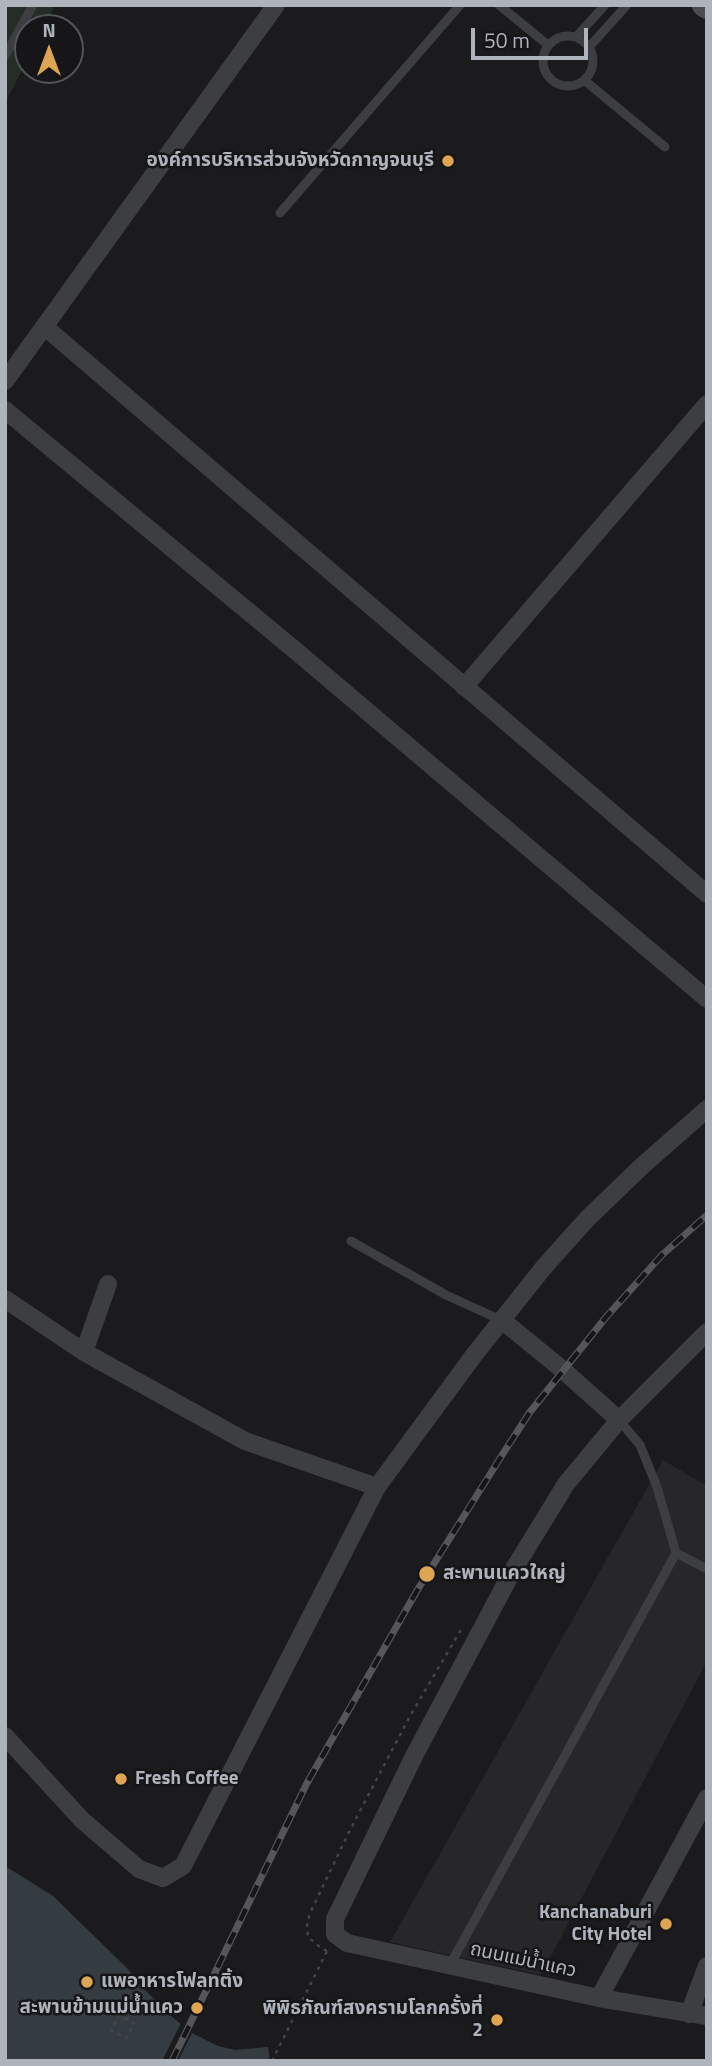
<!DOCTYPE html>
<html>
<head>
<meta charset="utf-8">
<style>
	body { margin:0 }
	#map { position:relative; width:712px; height:2066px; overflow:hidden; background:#1b1b1d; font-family:"Titillium Web",sans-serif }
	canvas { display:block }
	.frame { position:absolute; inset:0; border:7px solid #afb3bb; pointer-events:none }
	.north { position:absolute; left:14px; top:14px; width:70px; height:70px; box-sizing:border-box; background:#161618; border:2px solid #535559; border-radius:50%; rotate:0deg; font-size:19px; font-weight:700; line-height:28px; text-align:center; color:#afb3bb }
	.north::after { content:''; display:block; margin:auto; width:24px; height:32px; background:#dea652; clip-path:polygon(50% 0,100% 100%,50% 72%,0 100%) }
	.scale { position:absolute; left:471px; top:28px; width:117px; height:32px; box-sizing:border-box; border:4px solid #afb3bb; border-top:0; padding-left:9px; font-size:21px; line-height:24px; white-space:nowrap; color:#afb3bb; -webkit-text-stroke:5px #161618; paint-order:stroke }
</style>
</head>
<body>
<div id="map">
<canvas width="712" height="2066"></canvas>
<div class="frame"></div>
<div class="north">N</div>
<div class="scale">50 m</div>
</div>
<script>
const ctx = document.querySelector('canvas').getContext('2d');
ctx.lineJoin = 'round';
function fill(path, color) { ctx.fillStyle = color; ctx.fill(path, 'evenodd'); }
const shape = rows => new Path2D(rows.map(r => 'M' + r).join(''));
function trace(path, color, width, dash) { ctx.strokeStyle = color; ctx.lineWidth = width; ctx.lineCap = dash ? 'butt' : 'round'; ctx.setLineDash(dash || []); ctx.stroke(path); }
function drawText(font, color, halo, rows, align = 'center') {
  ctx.font = font + ' "Titillium Web","Noto Sans Thai",sans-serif'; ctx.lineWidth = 5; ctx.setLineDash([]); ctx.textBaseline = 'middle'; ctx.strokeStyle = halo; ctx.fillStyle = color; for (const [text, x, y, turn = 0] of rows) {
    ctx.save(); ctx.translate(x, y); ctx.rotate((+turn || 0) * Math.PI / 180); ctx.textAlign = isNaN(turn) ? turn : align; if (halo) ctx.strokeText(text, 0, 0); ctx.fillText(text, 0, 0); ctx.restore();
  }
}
const built = shape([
	[663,1460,707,1486,707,1661,541,1975,390,1942]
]);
const green = shape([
	[5,5,55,5,44,28,28,28,28,59,5,103]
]);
const water = shape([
	[5,1866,53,1896,128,1969,145,1990,171,2016,192,2033,218,2046,235,2050,268,2047,270,2061,5,2061]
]);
const pier = shape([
	[182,2021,194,2029,178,2061,162,2061]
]);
const path = shape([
	[327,1951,321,1948,308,1937,307,1922,311,1911,351,1828,410,1716,462,1628],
	[127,2020,119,2015,111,2030,126,2038,134,2023,127,2020,143,1988],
	[272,2061,327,1951]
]);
const service = shape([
	[499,5,548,45],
	'543 61a25 25 0 1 1 50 0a25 25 0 1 1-50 0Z',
	[576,37,605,5],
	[590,46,627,5],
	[5,56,33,5],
	[584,80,665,147],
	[280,213,460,5],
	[351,1241,446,1295,503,1321],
	[676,1553,707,1569],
	[450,1965,676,1553,657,1487,640,1445,619,1420]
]);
const minor = shape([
	[45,327,707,894],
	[5,381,276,5],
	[5,410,296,651,707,999],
	[464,687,707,404],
	[5,1299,84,1352,245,1441,377,1487],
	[503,1321,563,1370,619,1420],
	[707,1332,619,1420,566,1484,512,1572,414,1756,335,1919,335,1934,347,1943,599,1998,707,2016],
	[84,1352,108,1284],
	[5,1736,82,1820,139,1869,163,1878,183,1866,377,1487,474,1355,544,1267,587,1219,642,1166,707,1109],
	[599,1998,707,1798],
	[689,2014,707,1966]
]);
const secondary = shape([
	[704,5,707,7]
]);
const rail = shape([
	[172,2061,307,1783,418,1589,504,1452,530,1412,607,1316,662,1255,707,1215]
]);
const markers = [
	[448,161,7,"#dea652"],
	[427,1574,9,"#dea652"],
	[121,1779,7,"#dea652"],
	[666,1924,7,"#dea652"],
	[87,1982,7,"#dea652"],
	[197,2008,7,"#dea652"],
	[497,2020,7,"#dea652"]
];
const poiNames = [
	["องค์การบริหารส่วนจังหวัดกาญจนบุรี",434,161],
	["สะพานแควใหญ่",443,1574,"left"],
	["Fresh Coffee",135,1779,"left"],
	["Kanchanaburi",652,1913],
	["City Hotel",652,1935],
	["แพอาหารโฟลทติ้ง",101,1982,"left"],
	["สะพานข้ามแม่น้ำแคว",183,2008],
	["พิพิธภัณฑ์สงครามโลกครั้งที่",483,2009],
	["2",483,2031]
];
const streetNames = [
	["ถนนแม่น้ำแคว",523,1961,12]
];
fill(built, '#27272a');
fill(green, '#252d26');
fill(water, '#343c42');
fill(pier, '#1b1b1d');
trace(path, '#434448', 2.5, [3.5, 5]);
trace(service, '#3c3e41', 9);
trace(minor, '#3c3e41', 18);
trace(secondary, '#4b4d51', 24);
trace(rail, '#54565a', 7);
trace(rail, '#161618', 4.5, [13]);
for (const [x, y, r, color] of markers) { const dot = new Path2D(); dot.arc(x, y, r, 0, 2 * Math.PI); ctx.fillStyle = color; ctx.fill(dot); trace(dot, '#161618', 2.5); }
drawText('bold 19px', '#afb3bb', '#161618', poiNames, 'right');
drawText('19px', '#afb3bb', '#161618', streetNames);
</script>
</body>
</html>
